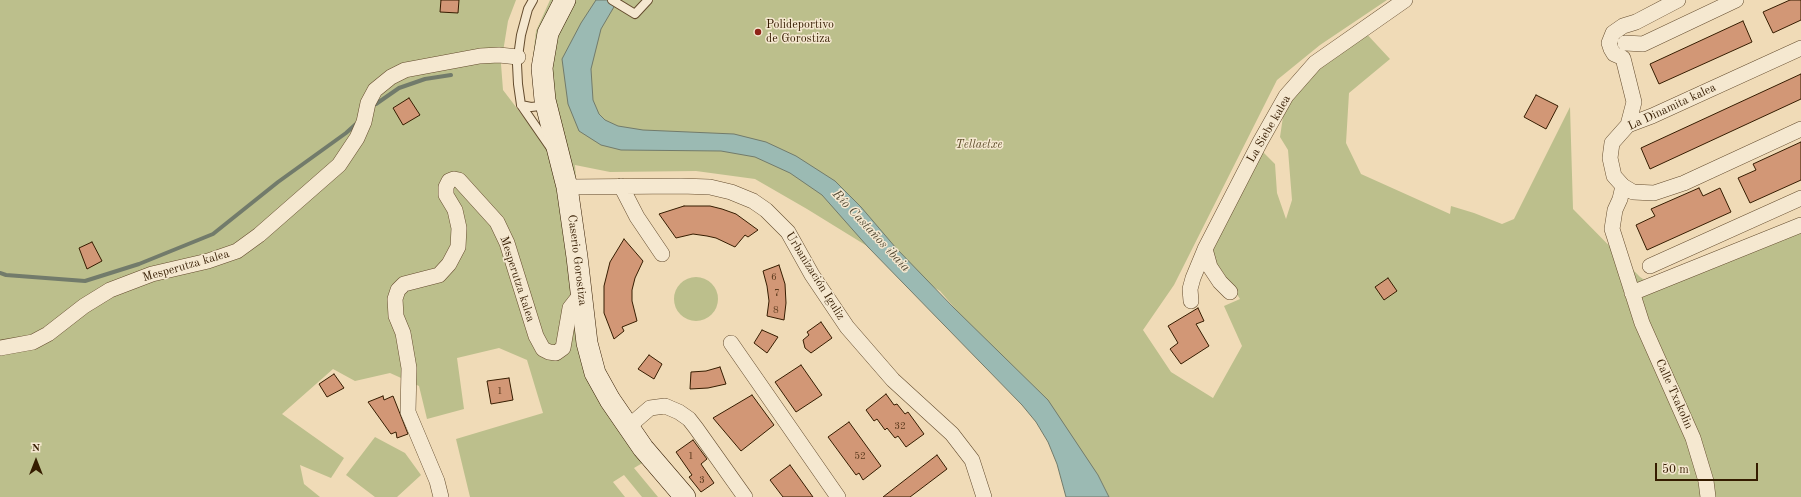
<!DOCTYPE html>
<html>
<head>
<meta charset="utf-8">
<style>
	body { margin:0 }
	#map { position:relative; width:1801px; height:497px; overflow:hidden; background:#f0dbb7; font-family:"Old Standard TT",serif }
	canvas { display:block }
	.north { position:absolute; left:16px; top:441px; width:40px; height:40px; -webkit-text-stroke:3px #f5e8d0; paint-order:stroke; rotate:0deg; font-size:11px; font-weight:700; line-height:16px; text-align:center; color:#351c00 }
	.north::after { content:''; display:block; margin:auto; width:14px; height:18px; background:#351c00; clip-path:polygon(50% 0,100% 100%,50% 72%,0 100%) }
	.scale { position:absolute; left:1655px; top:463px; width:103px; height:18px; box-sizing:border-box; border:2px solid #351c00; border-top:0; padding-left:5px; font-size:12px; line-height:14px; white-space:nowrap; color:#351c00; -webkit-text-stroke:3px #f5e8d0; paint-order:stroke }
</style>
</head>
<body>
<div id="map">
<canvas width="1801" height="497"></canvas>
<div class="north">N</div>
<div class="scale">50 m</div>
</div>
<script>
const ctx = document.querySelector('canvas').getContext('2d');
ctx.lineJoin = 'round';
function fill(path, color) { ctx.fillStyle = color; ctx.fill(path, 'evenodd'); }
const shape = rows => new Path2D(rows.map(r => 'M' + r).join(''));
function trace(path, color, width, dash) { ctx.strokeStyle = color; ctx.lineWidth = width; ctx.lineCap = dash ? 'butt' : 'round'; ctx.setLineDash(dash || []); ctx.stroke(path); }
function drawText(font, color, halo, rows, align = 'center') {
  ctx.font = font + ' "Old Standard TT",serif'; ctx.lineWidth = 3; ctx.setLineDash([]); ctx.textBaseline = 'middle'; ctx.strokeStyle = halo; ctx.fillStyle = color; for (const [text, x, y, turn = 0] of rows) {
    ctx.save(); ctx.translate(x, y); ctx.rotate((+turn || 0) * Math.PI / 180); ctx.textAlign = isNaN(turn) ? turn : align; if (halo) ctx.strokeText(text, 0, 0); ctx.fillText(text, 0, 0); ctx.restore();
  }
}
const green = shape([
	[0,0,516,0,508,21,501,64,503,90,545,145,536,109,532,66,536,31,550,0,1387,0,1320,45,1277,80,1174,285,1143,330,1171,372,1213,398,1242,346,1224,306,1240,299,1222,271,1215,265,1212,249,1261,150,1275,164,1277,193,1286,219,1292,200,1288,150,1280,137,1286,96,1363,30,1390,59,1349,93,1346,143,1361,174,1450,214,1451,206,1474,213,1502,224,1514,219,1570,107,1573,209,1640,277,1657,288,1801,230,1801,497,1109,497,1098,475,940,291,807,209,755,179,696,171,610,172,575,165,582,259,596,345,617,399,656,455,634,468,658,497,642,497,624,475,613,482,625,497,470,497,456,439,543,413,527,360,499,348,457,358,464,409,427,419,419,386,390,373,355,381,333,369,282,414,344,458,331,478,300,465,304,484,320,497,0,497],
	'674 299a22 22 0 1 1 44 0a22 22 0 1 1-44 0Z',
	[375,437,405,453,421,475,397,497,375,497,346,475]
]);
const water = shape([
	[596,0,618,0,601,29,591,69,593,100,599,114,605,120,618,126,643,130,734,134,766,142,796,156,835,181,861,207,896,248,954,308,1048,400,1098,475,1109,497,1066,497,1057,464,1048,442,1036,422,1022,405,868,247,822,195,790,173,755,157,721,151,621,150,601,145,579,131,568,104,562,59,581,23,596,0]
]);
const stream = shape([
	[376,104,399,88,425,79,451,75],
	[0,273,6,275,85,281,139,264,213,234,278,182,346,133,356,124]
]);
const building = shape([
	[441,0,459,0,458,13,440,12,441,0],
	[1790,0,1801,0,1801,20,1773,33,1763,12,1790,0],
	[1743,21,1752,42,1659,84,1650,64,1743,21],
	[1801,74,1801,99,1650,169,1641,148,1801,74],
	[1536,95,1558,106,1546,129,1524,117,1536,95],
	[409,98,420,115,403,125,393,108,409,98],
	[1801,142,1801,180,1750,203,1738,178,1756,170,1753,164,1801,142],
	[1699,188,1703,196,1720,188,1731,212,1647,250,1636,225,1655,216,1651,209,1699,188],
	[684,206,710,206,722,209,736,214,758,230,748,237,745,235,735,247,716,238,707,236,693,234,676,238,659,214,684,206],
	[624,239,643,261,635,278,632,290,632,301,637,321,622,327,624,331,614,339,604,313,604,286,610,262,624,239],
	[92,242,102,261,87,269,79,248,92,242],
	[779,265,785,284,786,303,784,320,767,316,769,301,767,286,763,271,779,265],
	[1388,278,1397,291,1384,300,1375,287,1388,278],
	[1198,308,1204,321,1196,324,1209,346,1181,364,1170,349,1178,343,1168,326,1198,308],
	[821,322,832,338,811,353,805,348,803,340,809,335,807,332,821,322],
	[762,330,778,337,767,353,754,343,762,330],
	[649,355,662,364,654,379,638,369,649,355],
	[801,365,822,395,796,412,775,382,801,365],
	[720,367,726,384,708,388,690,389,691,372,706,371,720,367],
	[334,374,344,388,327,397,319,384,334,374],
	[509,378,513,400,491,404,487,381,509,378],
	[886,394,894,405,897,404,905,414,908,412,924,434,906,447,898,436,895,438,887,428,885,430,877,419,874,421,866,410,886,394],
	[752,395,774,425,741,451,713,418,752,395],
	[383,396,384,400,393,396,408,434,397,438,396,432,391,434,368,402,383,396],
	[849,422,881,466,863,480,859,473,856,475,828,437,849,422],
	[693,440,707,459,701,464,714,483,701,492,689,477,692,475,676,452,693,440],
	[937,455,947,469,910,497,883,497,937,455],
	[790,465,813,497,783,497,770,480,790,465]
]);
const lane = shape([
	[533,0,528,9,521,35,517,64,518,84,521,105,550,147],
	[612,0,635,14,648,0],
	[521,105,531,107,540,106,544,101]
]);
const street = shape([
	[1625,43,1643,44,1736,0],
	[1801,48,1652,116,1628,125,1612,143,1610,158,1614,176,1623,186,1633,192,1654,193,1684,183,1801,129],
	[1628,125,1634,102,1623,58,1614,54,1611,49,1609,43,1613,33,1623,26,1636,22,1678,0],
	[621,186,637,217,662,254],
	[1623,186,1620,199,1615,210,1612,229,1642,323,1693,438,1706,481,1708,497],
	[567,187,681,186,710,187,731,192,753,201,766,210,788,232,812,275,847,327,893,380,952,434,972,460,984,497],
	[1205,249,1210,267,1220,282,1230,292],
	[1650,266,1801,198],
	[1632,293,1801,225],
	[1191,301,1190,289,1193,278,1205,249,1260,142,1286,96,1315,63,1405,0],
	[731,343,838,497],
	[0,348,33,342,48,334,84,306,110,290,152,274,208,261,237,251,259,235,339,165,357,138,364,122,368,103,375,90,391,77,405,70,480,56,499,55,518,57],
	[628,427,650,408,665,406,679,412,689,419,696,428,745,497],
	[441,497,437,481,408,412,409,368,403,333,396,316,395,299,398,290,404,284,439,275,449,264,458,247,459,228,455,210,446,195,446,187,449,181,454,179,459,180,497,222,507,243,536,336,543,349,549,352,556,353,563,348,570,308,581,294]
]);
const secondary = shape([
	[565,0,548,33,542,68,545,100,567,187,577,257,587,343,595,373,610,400,643,448,685,497]
]);
const markers = [
	[758,32,4,"#8f2418"]
];
const numberNames = [
	["6",774,277],
	["7",777,293],
	["8",776,310],
	["1",500,391],
	["32",900,426],
	["1",691,456],
	["52",860,456],
	["3",702,480]
];
const poiNames = [
	["Polideportivo",766,25],
	["de Gorostiza",766,39]
];
const streetNames = [
	["La Dinamita kalea",1672,107,-25],
	["La Siebe kalea",1269,129,-60],
	["Caserio Gorostiza",577,260,83],
	["Mesperutza kalea",186,266,-16],
	["Urbanización Iguliz",815,276,58],
	["Mesperutza kalea",517,279,72],
	["Calle Txakolin",1674,394,66]
];
const parkNames = [
	["Tellaetxe",979,145]
];
const waterNames = [
	["Río Castaños ibaia",871,231,47]
];
fill(green, '#bcbf8c');
fill(water, '#9bbab3');
trace(water, '#727b6b', 1);
trace(stream, '#727b6b', 4);
fill(building, '#d29776');
trace(building, '#351c00', 1);
trace(lane, '#644c2e', 10);
trace(street, '#644c2e', 16);
trace(secondary, '#351c00', 22);
trace(lane, '#f5e8d0', 8);
trace(street, '#f5e8d0', 15);
trace(secondary, '#f5e8d0', 21);
for (const [x, y, r, color] of markers) { const dot = new Path2D(); dot.arc(x, y, r, 0, 2 * Math.PI); ctx.fillStyle = color; ctx.fill(dot); trace(dot, '#f5e8d0', 1.5); }
drawText('10px', '#5c3b1e', null, numberNames);
drawText('12px', '#351c00', '#f5e8d0', poiNames, 'left');
drawText('12px', '#351c00', '#f5e8d0', streetNames);
drawText('italic 12px', '#5e4d2a', '#f5e8d0', parkNames);
drawText('italic 13px', '#544b36', '#f5e8d0', waterNames);
</script>
</body>
</html>
